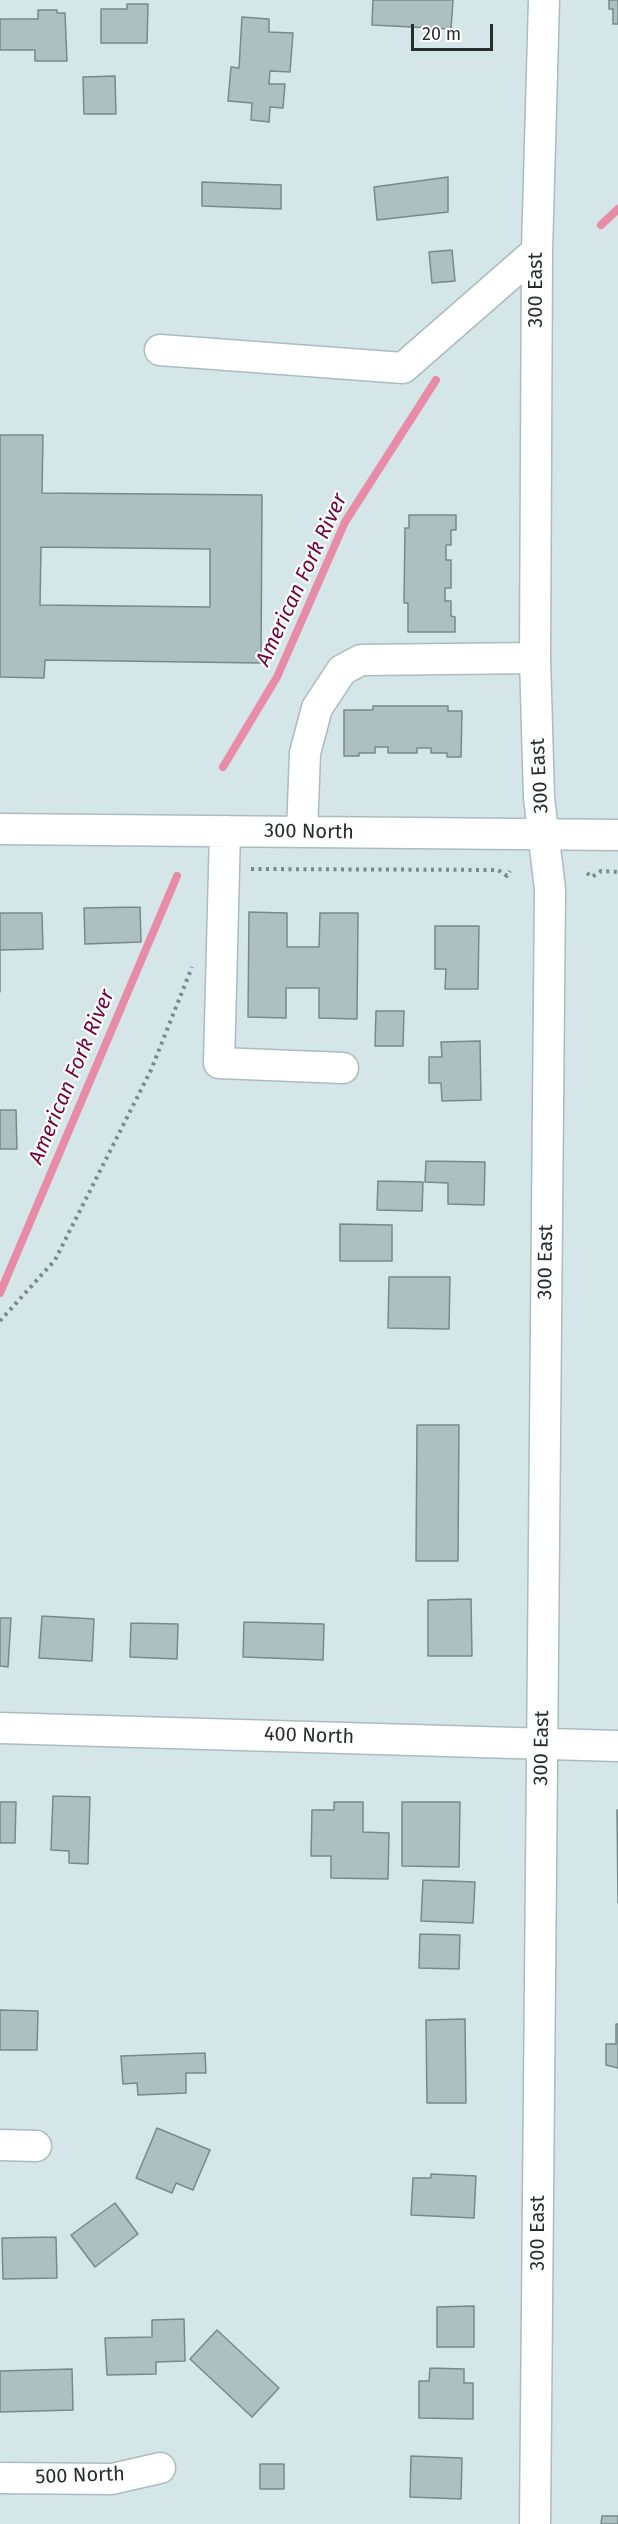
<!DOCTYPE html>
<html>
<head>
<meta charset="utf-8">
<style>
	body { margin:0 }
	#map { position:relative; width:618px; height:2524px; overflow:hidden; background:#d4e6e7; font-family:"Fira Sans",sans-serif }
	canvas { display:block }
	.scale { position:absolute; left:411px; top:24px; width:82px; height:27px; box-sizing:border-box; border:3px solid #262d2d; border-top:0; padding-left:8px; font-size:18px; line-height:21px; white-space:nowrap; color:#262d2d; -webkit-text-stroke:4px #fff; paint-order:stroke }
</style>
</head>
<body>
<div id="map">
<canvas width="618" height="2524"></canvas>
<div class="scale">20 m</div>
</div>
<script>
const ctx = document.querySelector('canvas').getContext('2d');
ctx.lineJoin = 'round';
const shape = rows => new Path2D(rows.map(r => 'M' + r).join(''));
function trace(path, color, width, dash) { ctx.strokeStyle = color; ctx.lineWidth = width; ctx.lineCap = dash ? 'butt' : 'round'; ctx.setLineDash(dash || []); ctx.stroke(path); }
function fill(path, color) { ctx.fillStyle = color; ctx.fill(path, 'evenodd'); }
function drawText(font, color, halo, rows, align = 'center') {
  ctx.font = font + ' "Fira Sans",sans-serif'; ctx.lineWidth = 4.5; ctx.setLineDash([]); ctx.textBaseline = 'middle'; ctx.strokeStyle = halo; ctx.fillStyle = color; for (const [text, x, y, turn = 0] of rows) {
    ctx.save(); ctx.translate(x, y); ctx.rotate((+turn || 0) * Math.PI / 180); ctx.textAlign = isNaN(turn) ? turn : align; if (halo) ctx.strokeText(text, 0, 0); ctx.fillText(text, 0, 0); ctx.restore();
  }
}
const stream = shape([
	[601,225,618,209],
	[223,767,277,677,345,522,436,380],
	[0,1293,177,876]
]);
const building = shape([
	[373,0,453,0,451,29,372,25,373,0],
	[609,0,618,0,618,24,613,24,613,9,609,9,609,0],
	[127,4,148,4,147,43,101,43,101,9,127,9,127,4],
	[38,10,57,10,57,13,65,13,67,61,35,61,35,50,0,50,0,19,38,19,38,10],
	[242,17,269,19,269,32,293,33,290,72,270,71,269,84,285,84,283,108,270,107,269,122,251,120,252,103,228,101,231,67,239,68,242,17],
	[115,76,116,114,84,114,83,77,115,76],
	[448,177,448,212,377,220,374,187,448,177],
	[202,182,281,185,281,209,202,206,202,182],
	[452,250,455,281,432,283,429,252,452,250],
	[0,435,43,435,42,493,262,495,261,663,45,660,44,678,0,677,0,435],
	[41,547,210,549,210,607,40,605,41,547],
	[409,515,456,515,456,530,451,530,451,545,446,545,446,560,451,560,451,588,445,588,445,601,451,601,451,616,455,617,455,632,408,632,408,603,404,603,405,528,409,528,409,515],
	[373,706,448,706,448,711,462,711,461,757,447,757,447,753,431,753,431,748,417,748,417,753,388,753,388,747,375,747,375,753,359,753,359,756,344,756,344,710,373,710,373,706],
	[140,907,141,942,85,944,84,908,140,907],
	[249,912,287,913,287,947,319,947,320,913,358,913,357,1019,319,1018,319,988,286,988,286,1018,248,1017,249,912],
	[0,913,42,913,43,949,0,950,0,992,0,913],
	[435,926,479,926,478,989,445,989,446,969,435,969,435,926],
	[376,1011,404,1011,403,1046,375,1046,376,1011],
	[480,1041,481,1100,442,1101,441,1083,429,1083,429,1057,442,1057,441,1042,480,1041],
	[0,1110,16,1110,17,1149,0,1149,0,1110],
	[426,1161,485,1162,484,1205,448,1204,448,1183,425,1182,426,1161],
	[378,1181,423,1182,422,1211,377,1210,378,1181],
	[340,1224,392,1225,392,1261,340,1261,340,1224],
	[389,1277,450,1277,449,1329,388,1328,389,1277],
	[417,1425,459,1425,458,1561,416,1561,417,1425],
	[471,1599,472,1656,428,1656,428,1600,471,1599],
	[42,1616,94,1619,92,1661,39,1658,42,1616],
	[0,1618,11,1618,8,1667,0,1666,0,1618],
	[244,1622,324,1624,323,1660,243,1657,244,1622],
	[131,1623,178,1624,177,1659,130,1657,131,1623],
	[53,1796,90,1797,88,1864,69,1863,69,1851,51,1850,53,1796],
	[0,1802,16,1802,15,1843,0,1843,0,1802],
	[334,1802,363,1802,363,1832,389,1833,388,1879,331,1878,331,1856,311,1856,312,1810,334,1810,334,1802],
	[402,1802,460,1802,459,1867,402,1866,402,1802],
	[617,1810,618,1810,618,1903,617,1810],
	[423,1880,475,1882,473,1923,421,1921,423,1880],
	[420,1934,460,1935,459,1969,419,1968,420,1934],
	[0,2010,38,2011,37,2050,0,2050,0,2010],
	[465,2019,466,2103,427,2103,426,2020,465,2019],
	[616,2024,618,2024,618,2068,606,2065,606,2044,616,2044,616,2024],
	[205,2053,206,2073,186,2073,186,2093,138,2095,137,2083,123,2084,121,2056,205,2053],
	[157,2128,210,2150,193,2190,176,2183,172,2193,136,2178,157,2128],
	[431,2174,476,2176,474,2218,411,2215,413,2178,431,2178,431,2174],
	[115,2203,138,2234,95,2267,71,2235,115,2203],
	[56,2237,57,2278,3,2279,2,2238,56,2237],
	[474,2306,474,2347,437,2347,437,2307,474,2306],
	[184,2319,185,2361,156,2362,156,2374,107,2375,105,2338,152,2337,152,2320,184,2319],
	[217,2330,279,2388,252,2417,190,2359,217,2330],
	[430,2368,464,2369,464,2383,473,2383,473,2419,419,2418,419,2381,429,2381,430,2368],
	[72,2369,73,2410,0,2412,0,2371,72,2369],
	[411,2456,462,2458,461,2499,410,2497,411,2456],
	[260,2464,284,2464,284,2489,260,2489,260,2464],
	[602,2516,618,2516,618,2524,601,2524,602,2516]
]);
const path = shape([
	[251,869,498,870,507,876,510,871],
	[587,873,592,877,601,871,618,872],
	[0,1321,55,1260,151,1070,192,967]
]);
const minor = shape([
	[160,350,403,368,537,251],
	[0,829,618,835],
	[225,831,219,1063,343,1068],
	[302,832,305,753,317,708,342,670,361,660,535,658],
	[0,1728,618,1746],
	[0,2145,36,2146],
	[0,2478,112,2479,160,2468],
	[535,2524,550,889,539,798,535,658,537,251,544,0]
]);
const streetNames = [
	["300 East",536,290,-90],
	["300 East",540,776,-93],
	["300 North",309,832,1],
	["300 East",546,1262,-89],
	["400 North",309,1736,2],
	["300 East",542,1748,-89],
	["300 East",538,2233,-90],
	["500 North",80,2476,-2]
];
const waterNames = [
	["American Fork River",302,580,-65],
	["American Fork River",72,1077,-67]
];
trace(stream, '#e78ba6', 8);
fill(building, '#aebfc1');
trace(building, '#79898a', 1.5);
trace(minor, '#aabcbd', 33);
trace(path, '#7c8889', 4, [3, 4.5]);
trace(minor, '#fff', 30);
drawText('20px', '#262d2d', '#fff', streetNames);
drawText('italic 21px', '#740238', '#fff', waterNames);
</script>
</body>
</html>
